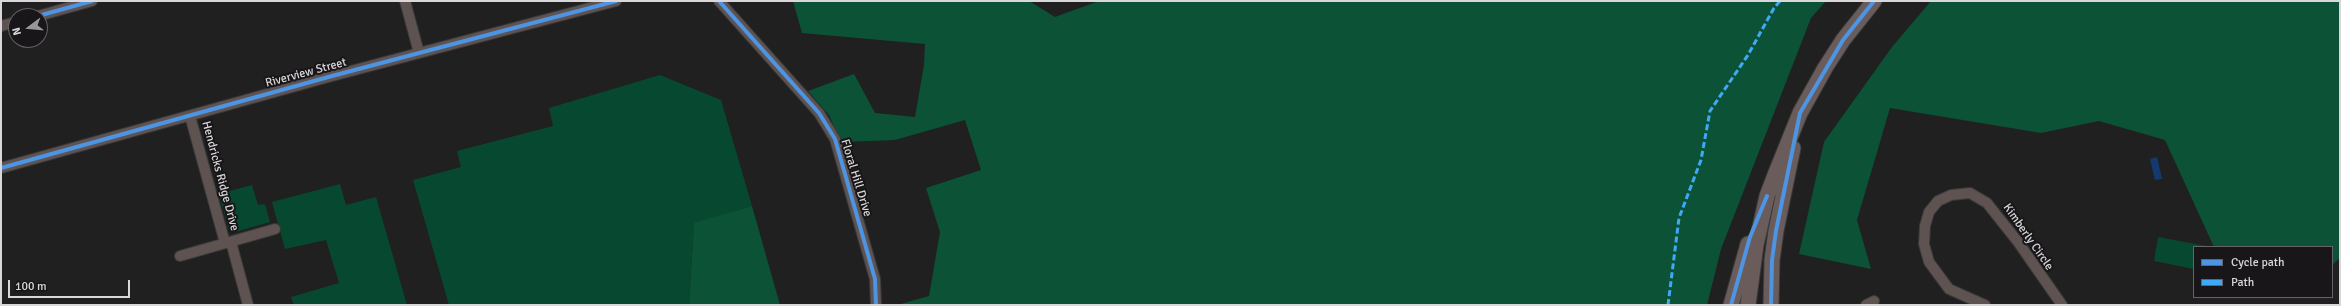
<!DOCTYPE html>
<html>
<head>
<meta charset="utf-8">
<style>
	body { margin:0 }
	#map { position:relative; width:2341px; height:306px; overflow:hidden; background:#202020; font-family:Signika,sans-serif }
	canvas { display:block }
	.frame { position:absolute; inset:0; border:2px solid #d9d7d9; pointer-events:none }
	.legend { position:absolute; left:2193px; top:246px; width:140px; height:52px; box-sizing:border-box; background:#181618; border:1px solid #656365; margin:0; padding:5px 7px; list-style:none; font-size:12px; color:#d9d7d9 }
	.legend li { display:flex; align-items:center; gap:8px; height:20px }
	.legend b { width:20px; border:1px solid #656365 }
	.north { position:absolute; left:8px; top:8px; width:40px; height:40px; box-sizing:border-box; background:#181618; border:1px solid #656365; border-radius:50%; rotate:254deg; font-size:11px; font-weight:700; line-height:16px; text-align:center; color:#d9d7d9 }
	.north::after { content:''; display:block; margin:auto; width:14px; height:18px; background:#989798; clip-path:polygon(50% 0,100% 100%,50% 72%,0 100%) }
	.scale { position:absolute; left:8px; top:280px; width:122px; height:18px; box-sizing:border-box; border:2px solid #d9d7d9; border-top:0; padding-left:5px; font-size:12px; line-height:14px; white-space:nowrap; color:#d9d7d9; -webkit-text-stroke:3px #181618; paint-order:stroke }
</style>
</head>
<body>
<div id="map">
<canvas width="2341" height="306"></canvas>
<div class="frame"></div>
<ul class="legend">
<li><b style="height:5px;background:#4d94e3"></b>Cycle path</li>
<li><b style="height:5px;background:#3fa9f5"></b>Path</li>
</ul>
<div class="north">N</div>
<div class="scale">100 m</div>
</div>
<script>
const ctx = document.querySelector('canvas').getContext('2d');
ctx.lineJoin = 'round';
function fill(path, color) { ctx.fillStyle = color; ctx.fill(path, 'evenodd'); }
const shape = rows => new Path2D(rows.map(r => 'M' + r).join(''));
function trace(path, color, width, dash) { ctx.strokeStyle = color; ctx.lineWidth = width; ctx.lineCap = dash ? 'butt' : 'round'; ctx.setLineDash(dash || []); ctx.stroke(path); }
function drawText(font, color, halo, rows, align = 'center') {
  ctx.font = font + ' Signika,sans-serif'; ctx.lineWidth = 4; ctx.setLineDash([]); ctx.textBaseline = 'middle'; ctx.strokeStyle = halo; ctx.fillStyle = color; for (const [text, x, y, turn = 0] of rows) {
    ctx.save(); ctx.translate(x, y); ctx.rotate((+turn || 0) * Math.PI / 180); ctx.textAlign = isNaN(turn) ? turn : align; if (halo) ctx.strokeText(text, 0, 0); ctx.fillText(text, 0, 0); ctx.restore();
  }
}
const green = shape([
	[660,75,721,100,752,206,694,224,689,305,449,305,413,180,461,167,457,151,553,126,549,108],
	[340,184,346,205,376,197,407,305,294,305,291,297,339,283,326,240,285,249,272,202],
	[252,185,258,205,265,204,270,222,235,232,229,230,219,194],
	[2158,237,2206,246,2206,247,2194,247,2194,269,2154,261]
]);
const forest = shape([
	[793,1,1029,1,1055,17,1099,1,1826,1,1811,18,1721,249,1707,305,897,305,929,296,940,232,926,188,981,170,965,120,895,140,841,142,829,115,808,91,854,74,875,113,915,117,924,65,925,44,802,33],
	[1931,1,2340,1,2340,258,2332,265,2332,247,2214,247,2165,140,2099,121,2041,133,1890,108,1857,220,1871,269,1799,254,1824,142,1892,47],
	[752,206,780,305,689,305,694,223]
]);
const water = shape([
	[2157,157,2162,179,2155,180,2150,159]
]);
const minor = shape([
	[405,1,419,53],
	[719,1,819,113,835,139,875,279,876,305],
	[38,16,92,1],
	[1,26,16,22],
	[190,116,225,243],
	[1,168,332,76,616,1],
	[231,242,248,305],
	[180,256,275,229],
	[1866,305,1874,301],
	[1985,305,1949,289,1929,262,1924,244,1925,226,1929,212,1938,201,1951,195,1970,193,1987,203,2018,242,2062,305]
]);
const primary = shape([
	[1731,305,1748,244],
	[1748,305,1756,245,1767,196,1775,175,1800,113,1825,68,1843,40,1874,1],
	[1771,305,1772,260,1776,231,1793,148]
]);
const quiet = shape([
	[1668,305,1679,218,1701,160,1710,111,1748,55,1774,8,1780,1]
]);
const cycleway = shape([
	[719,1,819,113,835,139,875,279,876,305],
	[38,16,92,1],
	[1,168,332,76,616,1],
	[1731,305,1750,237,1767,196],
	[1771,305,1772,260,1776,231,1800,113,1843,40,1874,1]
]);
const streetNames = [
	["Riverview Street",306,73,-15],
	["Hendricks Ridge Drive",220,176,75],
	["Floral Hill Drive",856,178,73],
	["Kimberly Circle",2028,237,55]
];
fill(green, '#074930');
fill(forest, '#0b5237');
fill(water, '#123a70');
trace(minor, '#3a3a3a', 12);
trace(primary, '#3a3a3a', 17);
trace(minor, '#5e5351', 10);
trace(primary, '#6a5c5b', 15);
trace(quiet, '#3fa9f5', 3, [6, 3]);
trace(cycleway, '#4d94e3', 4);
drawText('12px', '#d9d7d9', '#181618', streetNames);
</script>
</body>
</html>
